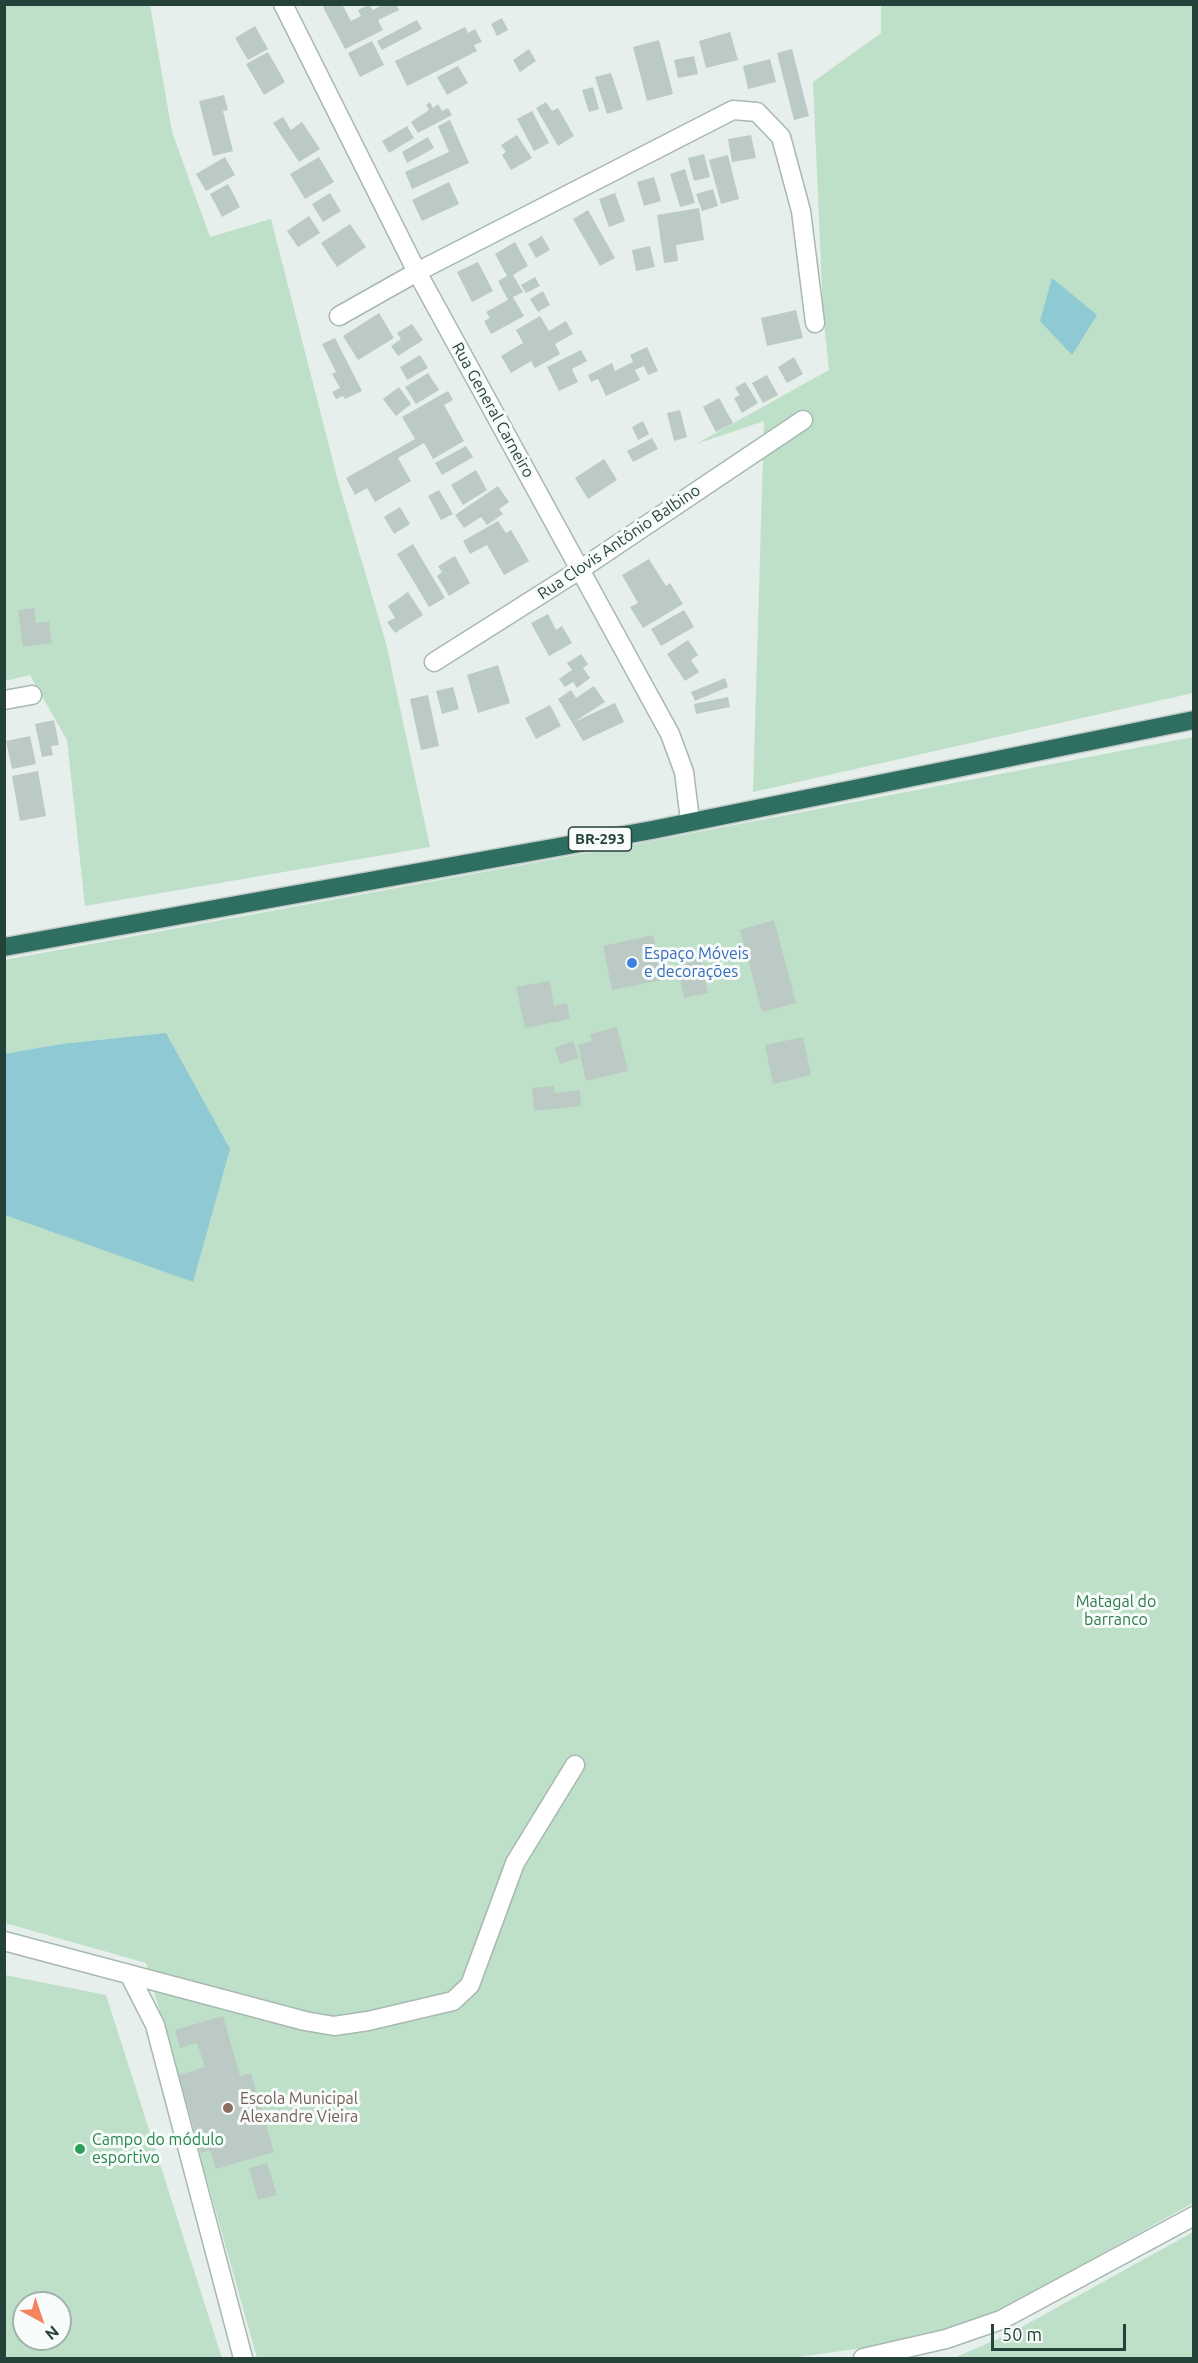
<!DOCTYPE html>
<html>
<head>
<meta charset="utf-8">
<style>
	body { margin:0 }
	#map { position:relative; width:1198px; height:2363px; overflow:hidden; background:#e6efeb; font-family:Ubuntu,sans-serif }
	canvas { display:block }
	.frame { position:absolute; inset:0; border:6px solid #24423a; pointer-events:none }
	.north { position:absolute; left:12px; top:2291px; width:60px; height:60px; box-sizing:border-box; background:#f7fbf9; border:2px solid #a3b1ad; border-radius:50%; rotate:140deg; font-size:16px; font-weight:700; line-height:24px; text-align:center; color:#24423a }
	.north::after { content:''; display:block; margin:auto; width:21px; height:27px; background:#f4845f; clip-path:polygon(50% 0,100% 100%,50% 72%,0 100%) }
	.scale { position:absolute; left:991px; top:2324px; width:135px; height:27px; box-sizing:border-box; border:3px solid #24423a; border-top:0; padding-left:8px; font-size:18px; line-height:21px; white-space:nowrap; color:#24423a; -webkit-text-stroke:4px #f7fbf9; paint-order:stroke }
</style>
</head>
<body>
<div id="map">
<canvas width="1198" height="2363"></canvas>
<div class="frame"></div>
<div class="north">N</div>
<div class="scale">50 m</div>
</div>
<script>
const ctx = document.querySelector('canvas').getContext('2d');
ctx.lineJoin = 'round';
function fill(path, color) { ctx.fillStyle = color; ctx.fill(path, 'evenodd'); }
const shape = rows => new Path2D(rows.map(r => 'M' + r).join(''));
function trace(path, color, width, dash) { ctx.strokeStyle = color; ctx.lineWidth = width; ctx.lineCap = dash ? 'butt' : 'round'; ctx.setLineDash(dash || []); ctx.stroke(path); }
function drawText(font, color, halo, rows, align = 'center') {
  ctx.font = font + ' Ubuntu,sans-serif'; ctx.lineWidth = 6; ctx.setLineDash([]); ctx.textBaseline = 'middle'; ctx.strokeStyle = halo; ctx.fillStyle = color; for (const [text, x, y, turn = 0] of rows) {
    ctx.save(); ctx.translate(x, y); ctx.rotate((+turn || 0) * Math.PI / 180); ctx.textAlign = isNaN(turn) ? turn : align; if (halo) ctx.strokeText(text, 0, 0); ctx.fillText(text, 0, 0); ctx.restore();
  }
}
const green = shape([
	[5,5,150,5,172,132,210,237,271,219,338,481,386,643,430,847,85,906,67,740,30,675,5,681],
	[881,5,1193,5,1193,693,753,792,764,421,696,444,829,370,823,312,813,82,881,33],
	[1193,737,1193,2203,987,2318,877,2346,792,2358,257,2358,146,1963,5,1923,4,960,620,847],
	[5,1975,106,1995,222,2358,5,2358],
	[24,2303,60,2303,60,2339,24,2339],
	[1193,2232,1193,2358,954,2358,1011,2333]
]);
const water = shape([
	[1052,278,1097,315,1072,355,1040,321],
	[166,1033,230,1149,193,1282,5,1215,5,1054,62,1044]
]);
const building = shape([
	[328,4,342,4,351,21,361,16,358,10,369,5,373,10,384,4,396,4,399,10,378,20,383,30,345,49,323,7],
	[502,18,508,30,497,36,491,24],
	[417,20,422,29,382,50,377,41],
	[255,26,268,49,248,60,235,38],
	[465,27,468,33,475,29,482,42,474,45,477,51,407,86,395,61],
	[730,32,738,60,706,68,699,41],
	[659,40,673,94,647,101,633,47],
	[372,41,384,65,360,77,348,53],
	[529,49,536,61,520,72,513,60],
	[792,49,809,116,794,120,777,53],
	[268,52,285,82,264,95,246,64],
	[694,56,698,74,678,78,674,60],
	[770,59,776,82,748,89,743,66],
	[458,66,468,83,447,95,437,77],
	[611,73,623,109,607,114,595,77],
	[593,87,599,109,589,112,582,90],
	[224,95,228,110,223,111,233,151,213,156,199,101],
	[430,102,433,108,438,104,442,111,448,108,452,115,418,133,411,122,429,110,426,105],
	[546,102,552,111,558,108,574,136,558,146,536,108],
	[532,111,549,143,534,151,517,119],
	[283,117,291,130,302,122,320,149,299,162,273,123],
	[450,120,469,163,412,189,405,172,449,152,438,126],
	[407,126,414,138,389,153,382,141],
	[517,135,532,158,511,170,502,155,506,152,501,145],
	[751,135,756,158,732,162,728,139],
	[428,137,434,148,407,163,402,152],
	[704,154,710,177,694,181,688,158],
	[728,155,739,199,721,204,709,160],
	[225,157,235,175,206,191,196,174],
	[319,157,334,182,305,199,290,174],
	[685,169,695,203,680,207,670,174],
	[654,177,661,201,644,206,637,182],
	[449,182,459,204,422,221,412,200],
	[228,184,240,207,222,217,210,194],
	[713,189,718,206,702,211,696,194],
	[330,193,341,211,323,222,312,204],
	[615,193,625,221,609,227,599,199],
	[699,208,704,240,676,245,678,261,664,263,657,215],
	[588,210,615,258,600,266,573,219],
	[309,216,320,233,298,247,287,231],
	[350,224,366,247,337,267,321,243],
	[542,236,550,250,536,258,528,244],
	[515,242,528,266,513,275,523,292,513,297,524,316,491,334,484,321,490,318,486,312,508,300,498,281,507,276,495,254],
	[650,246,655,267,636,271,632,250],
	[478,262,493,291,472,302,457,272],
	[535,277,540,286,526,293,521,285],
	[543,291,550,305,538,312,530,299],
	[796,310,803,338,767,346,761,318],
	[379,313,394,338,358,360,343,336],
	[540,316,549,331,566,321,573,334,555,344,560,354,535,368,531,361,511,373,501,356,523,343,516,330],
	[412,324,423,340,398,356,391,346,401,339,397,333],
	[335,338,362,391,345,399,343,396,336,399,332,392,340,388,332,374,336,372,322,344],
	[647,347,658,371,648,375,644,366,635,370,640,380,606,396,598,379,591,382,588,375,612,363,615,371,633,362,630,355],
	[581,350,587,361,572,369,578,382,559,391,547,367],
	[420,355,428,368,407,380,400,367],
	[794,357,803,374,787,383,778,367],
	[428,373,439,390,416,404,405,387],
	[767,375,778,395,763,403,752,383],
	[745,382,758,403,742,413,734,398,740,395,735,388],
	[399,387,411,404,396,416,383,399],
	[448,391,453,400,444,405,464,441,433,459,424,443,398,458,411,481,375,502,367,488,355,495,346,478,415,439,402,417],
	[719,398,733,423,716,432,703,407],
	[680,410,687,437,674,441,667,413],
	[643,421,649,434,638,440,632,427],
	[652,438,658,449,633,462,627,451],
	[466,446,473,457,442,475,435,463],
	[604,459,617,480,588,499,575,478],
	[476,470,487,490,463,505,451,485],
	[498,486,509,502,499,509,503,514,487,525,481,517,464,528,455,515],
	[439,490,453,514,441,520,428,496],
	[400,507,410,524,394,534,384,517],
	[498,521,506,533,511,530,529,561,504,575,487,545,470,554,463,541],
	[413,544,445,598,429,607,397,554],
	[455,556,470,583,449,596,437,576,442,572,438,566],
	[649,559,666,586,670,583,683,604,643,628,630,607,638,603,622,575],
	[408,592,423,615,395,633,387,622,395,618,388,606],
	[34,608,36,623,49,621,52,643,23,647,18,610],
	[684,610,694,627,661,646,651,629],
	[548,614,556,630,562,626,572,643,549,656,531,623],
	[688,640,698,655,691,660,699,672,685,681,667,654],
	[581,654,588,664,583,668,590,678,577,688,573,682,565,687,559,679,572,670,567,663],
	[498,665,510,703,478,713,467,675],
	[725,678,728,687,695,701,691,692],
	[594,686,605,702,574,722,615,703,624,722,583,741,558,699,571,690,576,698],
	[453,687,459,709,442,714,436,691],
	[428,695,439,746,421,750,410,699],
	[728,697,730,707,696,714,694,704],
	[550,705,561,726,536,739,525,718],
	[54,720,59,745,51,746,53,755,42,757,35,724],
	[30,736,36,764,12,769,6,741],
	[38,771,46,816,20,821,12,776],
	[774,920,796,1003,762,1012,740,930],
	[653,935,662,980,612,990,603,946],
	[700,957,708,993,684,998,677,962],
	[550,981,554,1006,567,1003,570,1019,525,1028,516,987],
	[617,1027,628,1071,586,1081,578,1045,592,1041,590,1034],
	[803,1037,811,1075,773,1084,765,1045],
	[573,1041,579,1058,560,1064,555,1048],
	[554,1086,555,1093,580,1090,581,1106,534,1111,532,1088],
	[223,2016,240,2076,251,2073,274,2152,216,2169,210,2150,201,2153,179,2075,205,2067,197,2043,180,2048,175,2030],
	[267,2163,277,2195,258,2200,249,2168]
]);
const minor = shape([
	[283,4,417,272,670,734,684,772,690,820],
	[339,316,417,272,733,110,757,112,781,137,801,211,815,323],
	[434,662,581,569,803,420],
	[4,700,32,695],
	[4,1941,305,2021,334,2026,368,2021,453,2001,470,1985,515,1863,575,1765],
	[129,1974,155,2025,243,2358],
	[863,2358,946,2339,1001,2320,1194,2216]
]);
const highway = shape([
	[4,947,652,830,1194,720]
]);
const markers = [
	[632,963,6,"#3f7fe0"],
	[228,2108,6,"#8d6e63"],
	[80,2149,6,"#2e9e5b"]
];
const shields = [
	[600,839,63]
];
const shieldNames = [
	["BR-293",600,839]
];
const streetNames = [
	["Rua General Carneiro",493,410,61],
	["Rua Clovis Antônio Balbino",619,542,-34]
];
const shopNames = [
	["Espaço Móveis",644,954],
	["e decorações",644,972]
];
const parkNames = [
	["Matagal do",1116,1602],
	["barranco",1116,1620]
];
const educationNames = [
	["Escola Municipal",240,2099],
	["Alexandre Vieira",240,2117]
];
const leisureNames = [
	["Campo do módulo",92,2140],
	["esportivo",92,2158]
];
fill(green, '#bfe0c8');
fill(water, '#8ec9d4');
fill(building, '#bbcac4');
trace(minor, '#a8b8b2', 21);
trace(highway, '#c2cac8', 21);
trace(minor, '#fff', 18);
trace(highway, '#2f6f62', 18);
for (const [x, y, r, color] of markers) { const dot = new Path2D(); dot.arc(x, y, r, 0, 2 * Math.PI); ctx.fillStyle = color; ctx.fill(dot); trace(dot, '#f7fbf9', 2); }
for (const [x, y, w] of shields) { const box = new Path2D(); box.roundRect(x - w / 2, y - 12, w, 24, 4.5); ctx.fillStyle = '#f7fbf9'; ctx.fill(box); trace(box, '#24423a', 1.5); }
drawText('bold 15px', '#24423a', null, shieldNames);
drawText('16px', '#24423a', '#f7fbf9', streetNames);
drawText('16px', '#366cbe', '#f7fbf9', shopNames, 'left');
drawText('16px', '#2d7a4b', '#f7fbf9', parkNames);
drawText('16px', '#785e54', '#f7fbf9', educationNames, 'left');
drawText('16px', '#27864d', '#f7fbf9', leisureNames, 'left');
</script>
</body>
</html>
